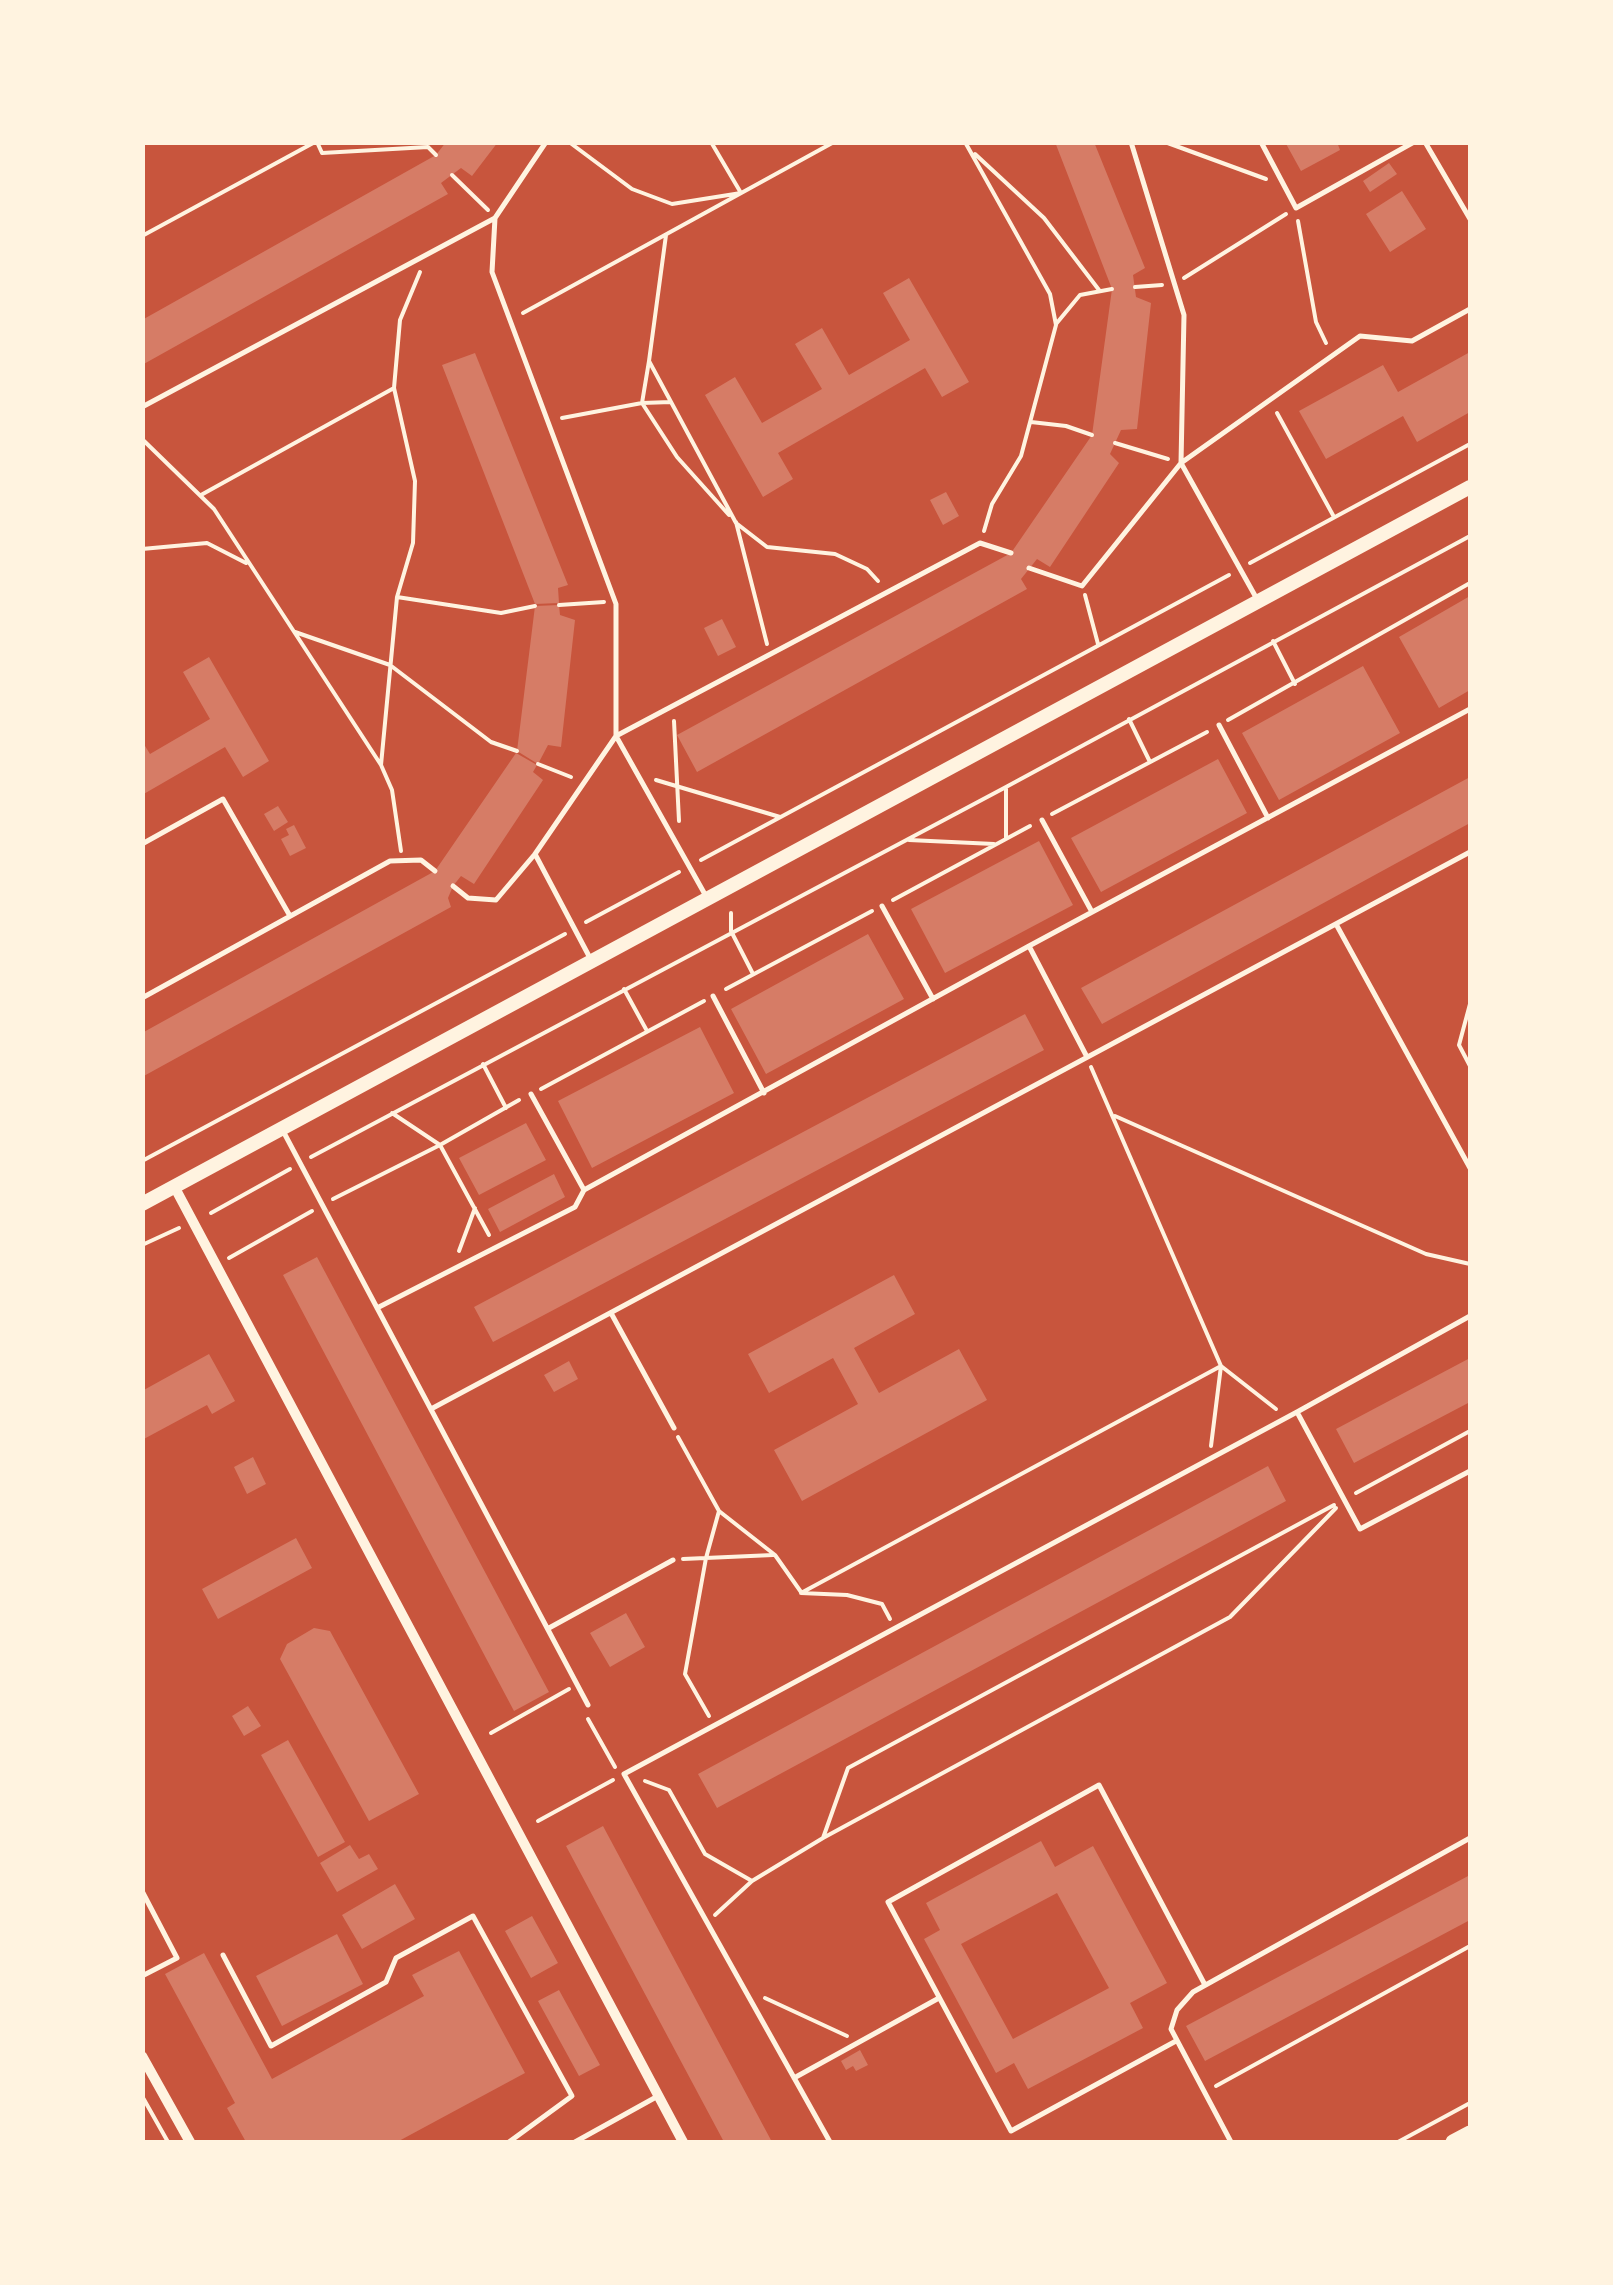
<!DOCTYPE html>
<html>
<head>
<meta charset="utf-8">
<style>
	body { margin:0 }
	#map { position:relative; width:1613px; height:2285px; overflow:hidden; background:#c8553d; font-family:Mulish,sans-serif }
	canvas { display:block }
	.frame { position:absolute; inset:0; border:145px solid #fff3e0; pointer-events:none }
</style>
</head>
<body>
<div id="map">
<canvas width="1613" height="2285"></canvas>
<div class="frame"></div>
</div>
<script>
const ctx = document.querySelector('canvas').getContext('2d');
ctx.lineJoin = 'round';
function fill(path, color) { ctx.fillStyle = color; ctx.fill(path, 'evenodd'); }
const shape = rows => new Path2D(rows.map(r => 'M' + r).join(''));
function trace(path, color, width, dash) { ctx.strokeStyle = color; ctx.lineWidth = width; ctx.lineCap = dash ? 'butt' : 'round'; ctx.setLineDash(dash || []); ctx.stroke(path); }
const building = shape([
	[446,142,498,142,472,176,461,168,441,183,448,194,142,365,142,320,436,155],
	[1055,142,1094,142,1145,268,1133,275,1136,297,1151,303,1137,429,1121,430,1110,454,1119,463,1050,567,1037,559,1021,579,1027,589,697,772,677,735,1011,553,1092,435,1112,289],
	[1285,142,1337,142,1340,150,1301,171],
	[1389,163,1397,174,1370,192,1363,181],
	[1402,191,1426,229,1390,252,1366,214],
	[909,278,969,382,942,397,925,368,778,453,793,479,763,497,705,395,735,377,762,423,822,389,795,344,822,328,849,375,910,340,883,293],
	[1470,352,1470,412,1417,442,1403,416,1326,459,1299,411,1383,365,1398,392],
	[475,353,568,585,558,588,559,603,535,604,442,365],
	[946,492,959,516,943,525,930,500],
	[1470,596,1470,690,1439,708,1399,637],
	[559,605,560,615,575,620,561,747,548,745,538,764,517,751,535,606],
	[722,619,736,647,718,656,704,628],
	[209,657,269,761,243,777,225,747,142,795,142,741,150,754,210,719,183,672],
	[1363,666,1400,733,1279,800,1242,733],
	[516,753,537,765,533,772,543,780,474,884,461,876,453,886,448,898,451,907,142,1077,142,1033,435,871],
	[1218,759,1247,813,1101,892,1071,838],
	[1470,777,1470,823,1102,1024,1081,988],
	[278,806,288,822,274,831,264,814],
	[294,825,306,848,290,856,281,839,289,835,286,829],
	[1039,841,1073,905,945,973,911,909],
	[868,934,904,999,766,1074,731,1009],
	[1025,1014,1044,1050,493,1342,474,1307],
	[700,1027,734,1093,592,1168,558,1101],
	[526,1123,546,1160,479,1195,459,1158],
	[554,1174,565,1197,500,1232,488,1209],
	[317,1257,549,1692,514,1711,283,1275],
	[894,1275,915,1314,854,1348,879,1393,959,1349,987,1400,802,1501,774,1450,858,1404,833,1358,769,1393,748,1354],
	[209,1354,235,1401,212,1414,207,1405,142,1440,142,1391],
	[1470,1358,1470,1402,1354,1463,1336,1429],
	[569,1361,578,1379,554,1392,544,1375],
	[253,1457,266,1484,247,1494,234,1467],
	[1268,1466,1286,1501,717,1808,698,1774],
	[296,1538,312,1568,218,1619,202,1589],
	[626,1613,645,1647,610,1667,590,1633],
	[314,1628,330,1631,419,1794,369,1821,280,1659,287,1644],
	[248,1706,261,1726,244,1736,232,1716],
	[288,1740,345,1842,318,1857,261,1755],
	[603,1826,772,2142,724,2142,566,1846],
	[1041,1841,1055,1867,1093,1846,1167,1983,1130,2003,1143,2028,1028,2089,1014,2063,996,2073,924,1939,940,1930,926,1903],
	[1057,1893,1109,1988,1013,2039,961,1944],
	[350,1845,359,1859,369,1854,378,1869,337,1892,320,1863],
	[1470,1875,1470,1920,1205,2061,1186,2026],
	[395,1884,415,1919,362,1949,342,1915],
	[532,1916,558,1963,531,1978,505,1931],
	[337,1934,363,1984,282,2026,256,1976],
	[459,1951,525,2073,397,2142,246,2142,227,2108,235,2103,165,1974,204,1953,272,2079,424,1996,412,1975],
	[559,1990,600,2065,579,2076,538,2001],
	[860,2050,868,2065,856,2071,853,2066,846,2070,841,2061]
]);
const path = shape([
	[317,142,322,153,428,147,436,155],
	[569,142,632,189,672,204,741,193,711,142],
	[965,142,1050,294,1056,325,1021,456,992,504,984,531],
	[1165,142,1266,179],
	[975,154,1044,218,1099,290],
	[452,175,488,210],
	[1298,221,1316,322,1326,343],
	[666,235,649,361,736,523,767,547,835,554,867,569,878,581],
	[142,236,315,142],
	[1184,278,1286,214],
	[1135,287,1162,285],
	[523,313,834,142],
	[1056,324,1080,295,1112,289],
	[649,361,642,403,677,457,729,515],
	[1277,413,1334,517],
	[562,418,642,403,671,402],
	[1031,422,1066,426,1092,435],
	[142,439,214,509,381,765,392,790,401,851],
	[1115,443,1168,459],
	[201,495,394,388],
	[736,522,767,644],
	[142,549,207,543,246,563],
	[1250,563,1470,444],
	[1085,595,1098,644],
	[397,597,501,613,535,606],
	[559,605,604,602],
	[295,632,390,665,491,742,517,751],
	[1273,641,1295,684],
	[1129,719,1150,762],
	[1228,720,1470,583],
	[674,721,679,821],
	[538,764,571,777],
	[381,765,397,597,413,543,415,481,394,388,400,320,420,272],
	[656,780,780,817],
	[1006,789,1006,839],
	[1052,814,1207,732],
	[909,840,994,844],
	[701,860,1229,575],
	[893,900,1030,826],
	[731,913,731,931,753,974],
	[586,922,679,872],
	[624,989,647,1031],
	[726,989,872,911],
	[1470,1004,1459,1045,1470,1066],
	[483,1064,506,1108],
	[1091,1067,1221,1366,1276,1409],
	[541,1089,704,1001],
	[392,1113,440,1145,489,1235],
	[1115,1116,1426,1254,1470,1264],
	[311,1157,1006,787,1470,536],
	[142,1161,565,934],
	[333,1199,440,1145,519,1100],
	[211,1213,290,1169],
	[142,1245,179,1228],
	[459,1251,475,1208],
	[229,1258,312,1211],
	[678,1437,719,1511,775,1555,801,1592],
	[1211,1446,1221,1366],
	[1356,1493,1470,1431],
	[683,1559,773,1555],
	[890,1619,882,1604,847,1595,801,1593,1221,1366],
	[709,1716,685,1674,706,1558,719,1511],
	[588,1719,615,1767],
	[491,1733,569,1689],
	[645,1781,669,1790,705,1854,752,1881],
	[538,1821,613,1780],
	[823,1838,1230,1617,1336,1508],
	[715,1915,752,1881,823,1838,848,1768,1334,1505],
	[765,1998,847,2036],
	[1216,2086,1470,1946],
	[142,2096,168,2142],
	[1398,2142,1470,2103]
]);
const service = shape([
	[1131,142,1184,315,1181,463,1258,601],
	[1261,142,1296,208,1414,142],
	[1425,142,1470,219],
	[495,218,492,272,616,604,616,736,707,898],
	[142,407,495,218,546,142],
	[1029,568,1082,586,1181,463,1360,336,1412,341,1470,309],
	[1219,725,1268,818],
	[1042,820,1092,912],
	[142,844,223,799,290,916],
	[535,854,590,958],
	[453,886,468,898,496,900,535,854,616,736,980,543,1011,553],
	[882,906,933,999],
	[1336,924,1470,1168],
	[1029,946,1087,1057],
	[713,996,764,1093],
	[142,998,390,861,421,860,435,871],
	[531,1094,584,1190],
	[282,1129,588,1705],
	[377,1308,575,1207,584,1190,1029,946,1470,709],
	[611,1313,674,1428],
	[431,1409,1470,852],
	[1297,1412,1360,1529,1470,1471],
	[549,1628,673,1560],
	[142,1891,177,1958,142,1976],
	[223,1955,271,2046,386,1982,396,1958,473,1916,572,2096,509,2142],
	[1176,2041,1011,2131,888,1902,1099,1785,1205,1985],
	[794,2078,939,1998],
	[575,2142,658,2096],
	[830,2142,624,1774,1297,1412,1470,1316],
	[1231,2142,1171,2029,1177,2010,1193,1992,1470,1838]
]);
const minor = shape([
	[174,1186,683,2142],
	[142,2056,190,2142]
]);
const tertiary = shape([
	[142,1204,1470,487]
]);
const secondary = shape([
	[1453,2142,1470,2133]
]);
fill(building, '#d67c66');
trace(path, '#fff3e0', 4);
trace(service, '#fff3e0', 5);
trace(minor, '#fff3e0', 10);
trace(tertiary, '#fff3e0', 14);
trace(secondary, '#fff3e0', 15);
</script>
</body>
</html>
